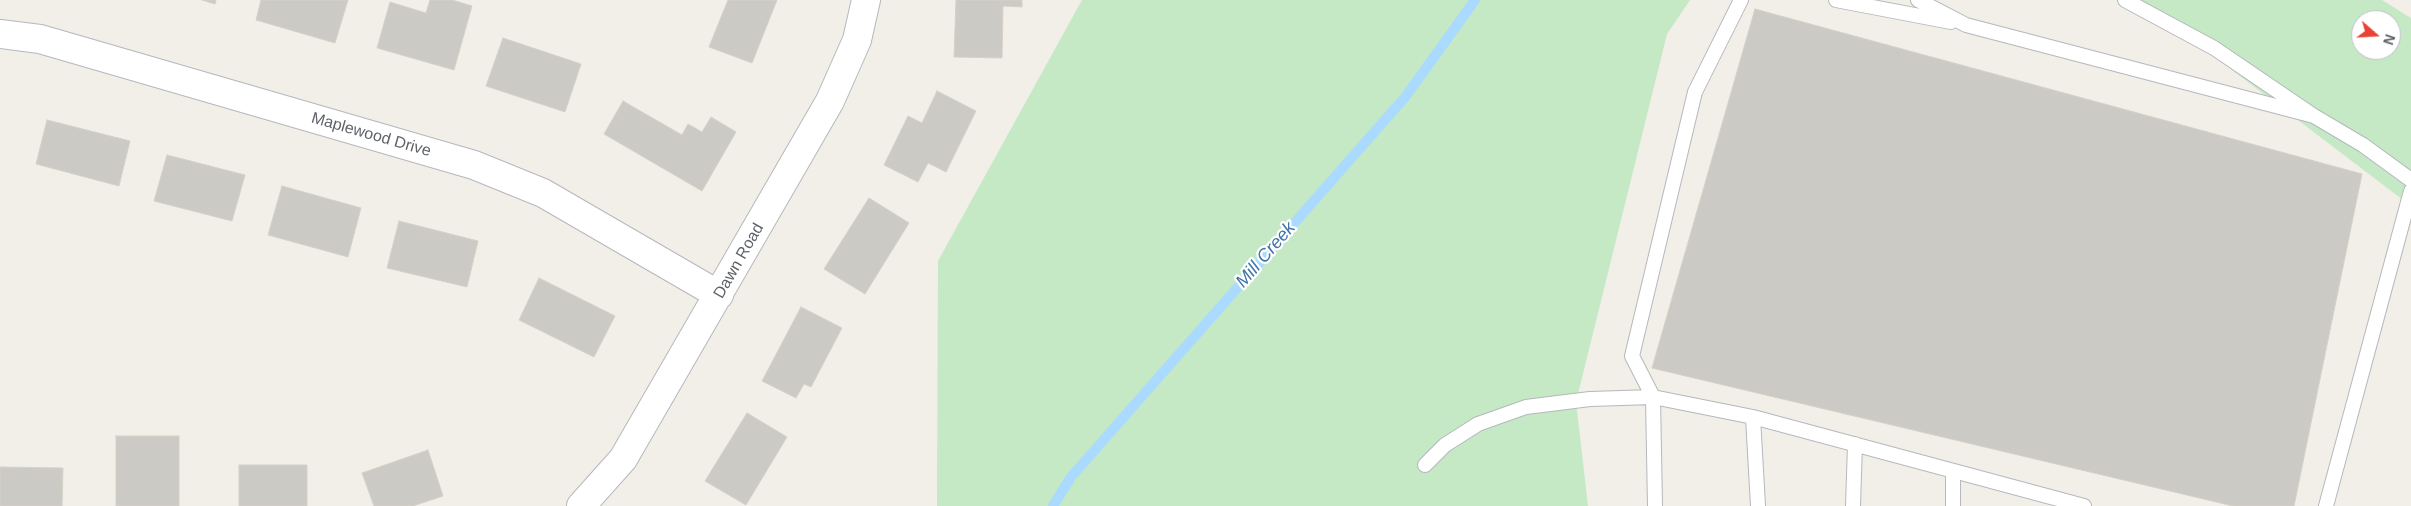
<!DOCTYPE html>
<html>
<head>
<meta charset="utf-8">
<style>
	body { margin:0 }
	#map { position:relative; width:2411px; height:506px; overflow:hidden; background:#f1efe8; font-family:Arial,sans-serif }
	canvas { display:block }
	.north { position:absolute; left:2351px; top:10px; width:50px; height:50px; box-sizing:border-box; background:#fff; border:1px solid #bfc1c3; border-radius:50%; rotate:109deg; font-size:14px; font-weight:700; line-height:20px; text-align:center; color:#5f6368 }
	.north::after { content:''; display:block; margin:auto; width:18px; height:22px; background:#ea4335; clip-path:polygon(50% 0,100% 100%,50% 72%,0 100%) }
</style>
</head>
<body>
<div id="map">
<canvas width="2411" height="506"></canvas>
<div class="north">N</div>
</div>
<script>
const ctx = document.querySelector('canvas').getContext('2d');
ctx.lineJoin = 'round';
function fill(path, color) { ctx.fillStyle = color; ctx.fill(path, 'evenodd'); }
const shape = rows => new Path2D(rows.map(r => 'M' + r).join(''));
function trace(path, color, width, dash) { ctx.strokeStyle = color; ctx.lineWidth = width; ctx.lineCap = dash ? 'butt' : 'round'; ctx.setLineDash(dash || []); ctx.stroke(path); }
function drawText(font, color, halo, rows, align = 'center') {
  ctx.font = font + ' Arial,sans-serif'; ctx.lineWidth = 4.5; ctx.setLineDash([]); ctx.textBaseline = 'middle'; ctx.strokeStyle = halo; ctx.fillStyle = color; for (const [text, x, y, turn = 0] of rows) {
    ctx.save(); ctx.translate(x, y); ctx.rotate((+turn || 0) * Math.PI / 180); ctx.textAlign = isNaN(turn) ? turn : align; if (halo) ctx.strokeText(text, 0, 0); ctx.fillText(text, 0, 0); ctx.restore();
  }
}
const green = shape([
	[1082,0,1690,0,1667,34,1576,402,1588,506,937,506,938,261],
	[2140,0,2382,0,2411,18,2411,206],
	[2361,20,2391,20,2391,50,2361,50]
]);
const stream = shape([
	[1053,506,1071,477,1406,96,1475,0]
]);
const building = shape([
	[202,0,216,0,215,4,202,0],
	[261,0,348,0,335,43,256,20,261,0],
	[430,0,452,0,472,6,454,70,377,48,390,2,426,13,430,0],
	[728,0,777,0,752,63,709,47,728,0],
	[956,0,1022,0,1022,7,1003,6,1002,58,954,57,956,0],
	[1755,9,2362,174,2294,506,2233,506,1652,368,1755,9],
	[503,38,581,64,565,112,486,86,503,38],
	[937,91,976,111,946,172,928,163,918,182,884,165,908,116,922,123,937,91],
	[623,101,682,135,688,124,702,132,711,117,736,132,702,191,604,134,623,101],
	[47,120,130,141,119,186,36,164,47,120],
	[167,155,245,175,232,221,154,201,167,155],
	[282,186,361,208,348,257,268,235,282,186],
	[869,198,909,223,865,294,824,269,869,198],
	[399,221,478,241,467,287,387,268,399,221],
	[539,278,615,316,594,357,519,320,539,278],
	[801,307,842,328,811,387,804,384,796,398,762,381,801,307],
	[747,413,787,437,746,505,705,481,747,413],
	[116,436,179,436,179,506,116,506,116,436],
	[428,450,443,496,413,506,374,506,362,473,428,450],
	[239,465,307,465,307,506,239,506,239,465],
	[0,467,63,468,62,506,0,506,0,467]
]);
const service = shape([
	[1836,0,1951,22],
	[1918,0,1966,25,2314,116],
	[2125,0,2214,48,2314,116,2363,145,2411,180],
	[1753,417,2084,506],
	[1425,465,1445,445,1478,424,1526,407,1590,399,1653,397,1753,417,1758,506],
	[1655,506,1653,397,1632,356,1695,92,1741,0],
	[1853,506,1855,444],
	[1953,506,1953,471],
	[2326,506,2411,191]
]);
const minor = shape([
	[0,34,40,39,474,165,543,193,719,295],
	[581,506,623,459,830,101,857,40,866,0]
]);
const streetNames = [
	["Maplewood Drive",371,135,16],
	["Dawn Road",739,261,-60]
];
const waterNames = [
	["Mill Creek",1266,255,-49]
];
fill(green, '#c5e8c5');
trace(stream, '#aadaff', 10);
fill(building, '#cccac5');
trace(building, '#d6d1c6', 1);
trace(service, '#b5b8bc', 16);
trace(minor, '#b5b8bc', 30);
trace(service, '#fff', 14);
trace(minor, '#fff', 28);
drawText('16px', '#5f6368', '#fff', streetNames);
drawText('italic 18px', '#4174aa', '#fff', waterNames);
</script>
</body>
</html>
